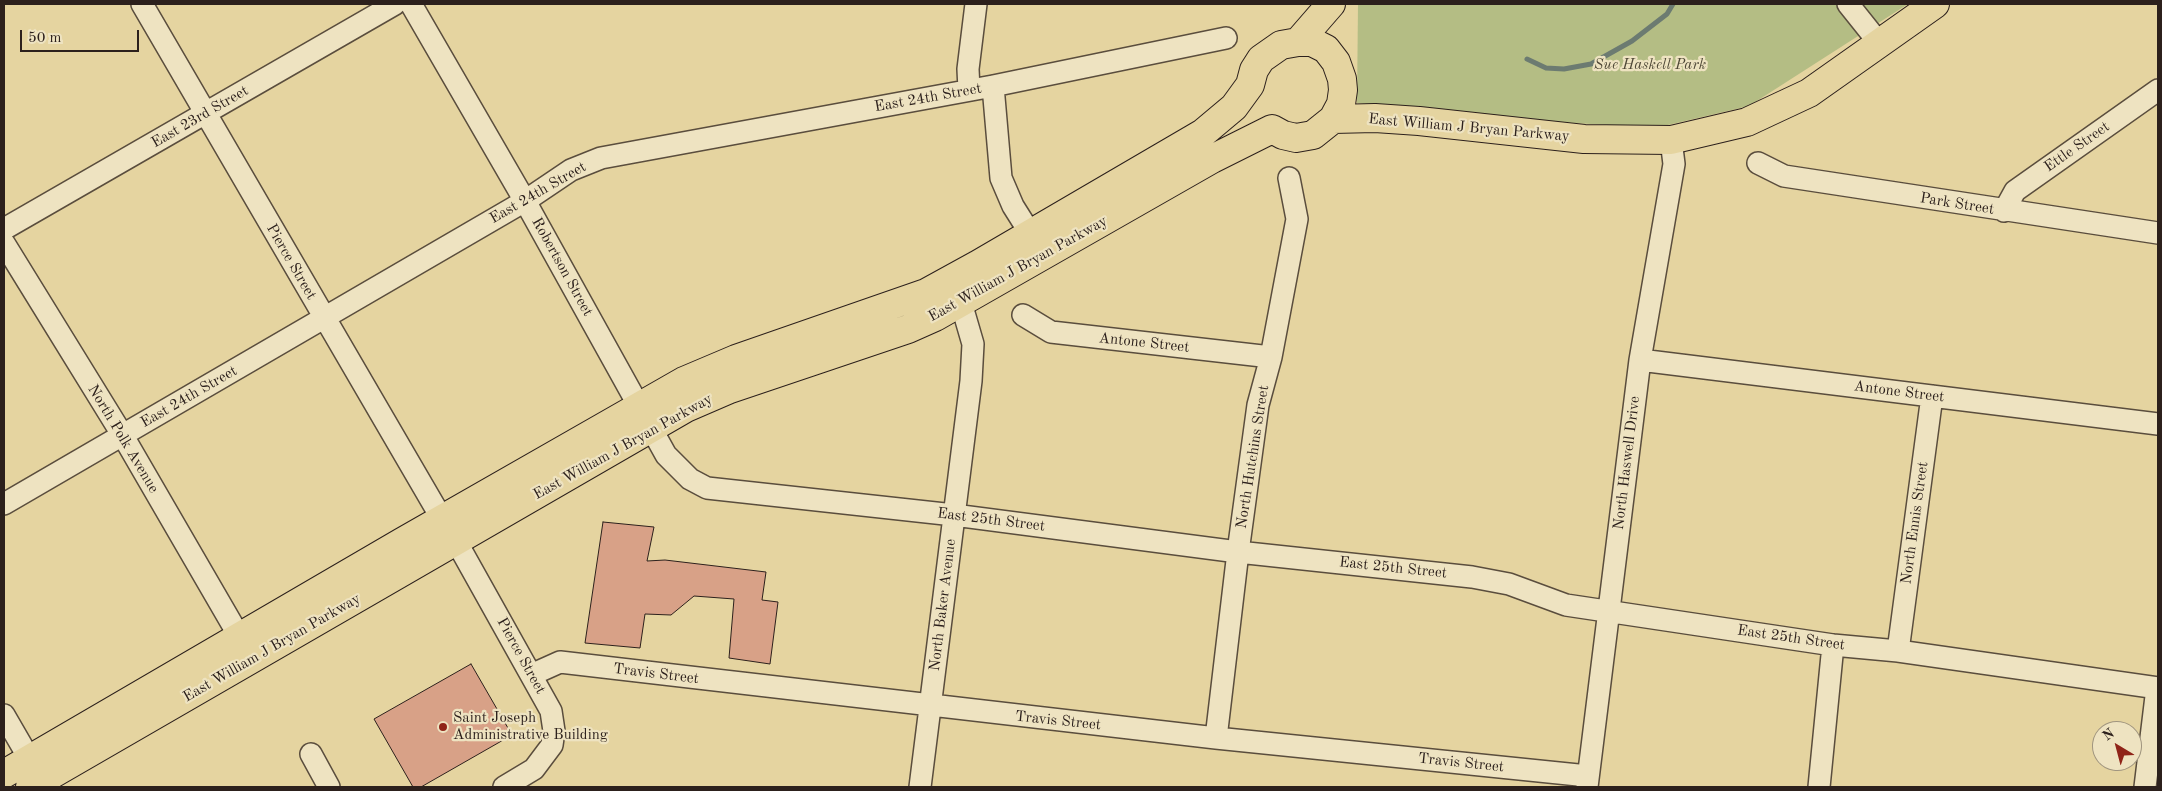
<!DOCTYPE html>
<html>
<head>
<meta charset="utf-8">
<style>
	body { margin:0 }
	#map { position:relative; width:2162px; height:791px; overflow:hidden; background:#e5d4a0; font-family:"Old Standard TT",serif }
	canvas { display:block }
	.frame { position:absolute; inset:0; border:5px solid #2c201c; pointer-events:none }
	.north { position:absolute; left:2092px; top:721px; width:50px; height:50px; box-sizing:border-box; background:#eee3c1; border:1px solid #a0957f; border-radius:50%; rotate:323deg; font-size:14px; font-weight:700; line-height:20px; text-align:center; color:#2c201c }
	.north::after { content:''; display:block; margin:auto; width:18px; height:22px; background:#8f2418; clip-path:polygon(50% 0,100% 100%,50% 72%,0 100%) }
	.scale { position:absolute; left:20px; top:30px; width:119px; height:22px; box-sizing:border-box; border:2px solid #2c201c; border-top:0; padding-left:6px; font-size:15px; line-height:18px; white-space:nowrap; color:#2c201c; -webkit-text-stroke:4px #eee3c1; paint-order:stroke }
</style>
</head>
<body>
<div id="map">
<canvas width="2162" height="791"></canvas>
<div class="frame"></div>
<div class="north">N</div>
<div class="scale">50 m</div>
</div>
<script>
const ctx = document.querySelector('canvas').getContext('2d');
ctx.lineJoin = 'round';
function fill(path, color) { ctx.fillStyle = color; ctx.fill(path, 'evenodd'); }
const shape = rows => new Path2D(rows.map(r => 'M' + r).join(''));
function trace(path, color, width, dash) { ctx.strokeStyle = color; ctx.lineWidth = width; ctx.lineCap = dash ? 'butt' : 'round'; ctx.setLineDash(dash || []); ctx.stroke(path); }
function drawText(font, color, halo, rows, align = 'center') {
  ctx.font = font + ' "Old Standard TT",serif'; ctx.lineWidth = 4.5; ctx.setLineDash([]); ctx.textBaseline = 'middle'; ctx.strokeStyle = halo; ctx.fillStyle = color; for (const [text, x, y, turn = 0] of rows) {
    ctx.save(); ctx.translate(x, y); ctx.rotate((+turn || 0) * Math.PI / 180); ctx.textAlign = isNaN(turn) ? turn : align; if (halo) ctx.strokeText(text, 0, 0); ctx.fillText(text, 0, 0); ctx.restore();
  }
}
const green = shape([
	[1358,4,1908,4,1749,106,1655,128,1510,119,1357,103]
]);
const stream = shape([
	[1527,59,1546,68,1564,69,1591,64,1632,41,1667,14,1673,4]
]);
const building = shape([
	[603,522,654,527,647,561,665,560,766,572,762,600,778,602,770,664,729,658,734,599,694,596,671,615,645,614,640,648,585,643,603,522],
	[471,664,512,735,421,787,413,787,374,719,471,664]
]);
const minor = shape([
	[142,4,442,519],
	[411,4,525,201,666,455,690,479,707,488,954,515,1238,552,1472,577,1509,584,1566,605,1833,645,1898,651,2158,688],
	[1848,4,1880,44],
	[993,86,1001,178,1013,206,1030,233],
	[969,90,968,69,976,4],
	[1758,163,1784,176,2158,233],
	[2004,211,2015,191,2158,90],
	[4,229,395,4],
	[4,243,123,436,239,636],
	[1023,315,1051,332,1271,357],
	[1640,360,2158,424],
	[4,504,525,201,571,170,601,158,993,86,1226,38],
	[456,541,551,711,554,731,552,745,534,769,504,787],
	[1898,651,1932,396],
	[531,675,560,662,1216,738,1588,776],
	[4,715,37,772],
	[1216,738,1238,552,1258,405,1271,357,1297,219,1289,178],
	[311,754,329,787],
	[920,787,971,381,973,344,964,313,959,305],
	[1587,787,1640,360,1674,164,1671,140],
	[1819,787,1833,645],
	[2145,787,2157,688]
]);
const major = shape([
	[1298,42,1331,4],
	[1333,119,1375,118,1419,121,1584,139,1671,140,1747,122,1809,93,1935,4],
	[4,774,402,542,684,381,736,359,926,293,977,265,1203,133,1234,107,1250,85,1254,70,1261,59,1281,45,1298,42,1312,42,1326,49,1336,62,1342,79,1343,90,1341,104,1333,119,1313,135,1296,138,1283,135,1272,129,1212,159,935,317,908,329,730,389,686,408,30,787]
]);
const markers = [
	[443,727,5,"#8f2418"]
];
const parkNames = [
	["Sue Haskell Park",1650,65]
];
const streetNames = [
	["East 24th Street",928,98,-10],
	["East 23rd Street",200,117,-30],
	["East William J Bryan Parkway",1469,128,5],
	["Ettle Street",2077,147,-35],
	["East 24th Street",538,193,-30],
	["Park Street",1957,204,9],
	["Pierce Street",291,262,60],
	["Robertson Street",562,267,61],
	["East William J Bryan Parkway",1018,269,-29],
	["Antone Street",1144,343,6],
	["Antone Street",1899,392,7],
	["East 24th Street",189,397,-30],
	["North Polk Avenue",123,439,59],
	["East William J Bryan Parkway",623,447,-29],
	["North Hutchins Street",1253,457,-81],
	["North Haswell Drive",1627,463,-83],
	["East 25th Street",991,520,7],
	["North Ennis Street",1915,523,-82],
	["East 25th Street",1393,568,6],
	["North Baker Avenue",943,605,-83],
	["East 25th Street",1791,638,8],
	["East William J Bryan Parkway",272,648,-30],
	["Pierce Street",521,656,61],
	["Travis Street",656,674,7],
	["Travis Street",1058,721,6],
	["Travis Street",1461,763,6]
];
const poiNames = [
	["Saint Joseph",453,718],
	["Administrative Building",453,735]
];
fill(green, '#b4bd84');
trace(stream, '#6c7b71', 5);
fill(building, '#d8a187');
trace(building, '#2c201c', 1);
trace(minor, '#5a4d3d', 24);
trace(major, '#2c201c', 30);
trace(minor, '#eee3c1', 21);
trace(major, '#e5d4a0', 28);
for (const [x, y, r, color] of markers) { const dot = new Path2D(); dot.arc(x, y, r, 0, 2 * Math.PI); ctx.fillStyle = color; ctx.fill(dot); trace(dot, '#eee3c1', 2); }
drawText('italic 15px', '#4e4736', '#eee3c1', parkNames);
drawText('15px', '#2c201c', '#eee3c1', streetNames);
drawText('15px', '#2c201c', '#eee3c1', poiNames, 'left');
</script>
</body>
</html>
